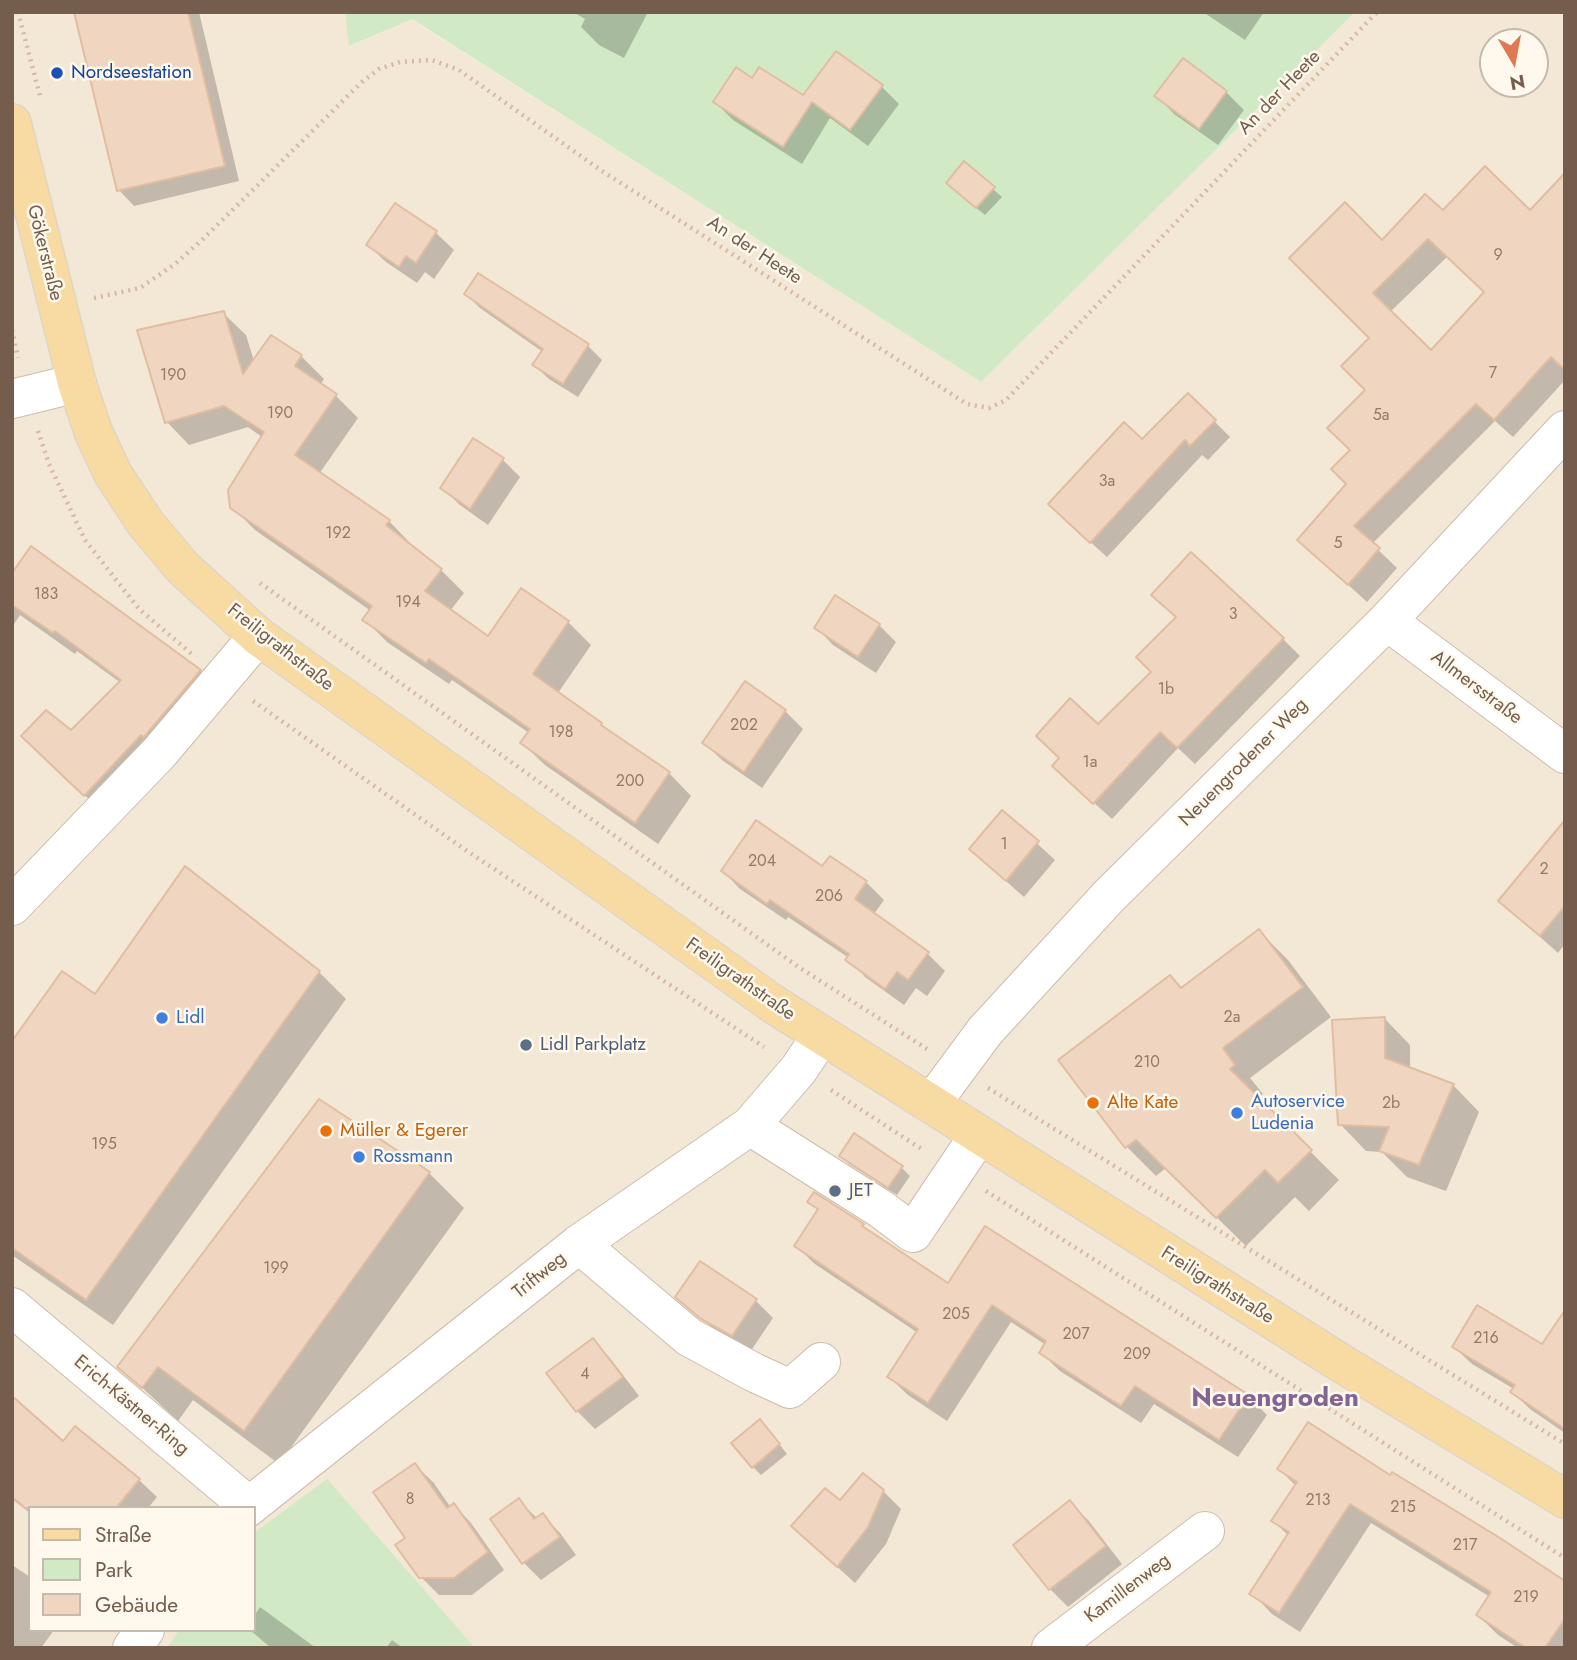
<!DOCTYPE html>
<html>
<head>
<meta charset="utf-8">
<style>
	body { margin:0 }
	#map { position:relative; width:1577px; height:1660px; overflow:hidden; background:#fbf5e7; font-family:Jost,sans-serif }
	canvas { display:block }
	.frame { position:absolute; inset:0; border:14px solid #745d4c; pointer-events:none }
	.legend { position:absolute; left:28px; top:1506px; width:228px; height:126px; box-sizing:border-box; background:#fef8ed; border:2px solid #c7baad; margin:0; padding:9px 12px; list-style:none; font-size:21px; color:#745d4c }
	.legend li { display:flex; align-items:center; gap:14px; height:35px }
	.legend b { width:35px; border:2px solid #c7baad }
	.north { position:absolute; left:1479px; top:28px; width:70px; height:70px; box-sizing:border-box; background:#fef8ed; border:2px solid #c7baad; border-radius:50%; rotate:170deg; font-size:19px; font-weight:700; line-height:28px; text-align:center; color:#745d4c }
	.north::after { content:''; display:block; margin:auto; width:24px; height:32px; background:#df7952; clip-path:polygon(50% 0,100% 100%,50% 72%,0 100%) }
</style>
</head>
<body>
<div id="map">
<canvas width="1577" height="1660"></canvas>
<div class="frame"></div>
<ul class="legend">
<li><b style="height:9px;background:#f7dba3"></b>Straße</li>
<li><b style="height:19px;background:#d2e9c6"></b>Park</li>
<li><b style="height:19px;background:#f0d5c0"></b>Gebäude</li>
</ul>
<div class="north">N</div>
</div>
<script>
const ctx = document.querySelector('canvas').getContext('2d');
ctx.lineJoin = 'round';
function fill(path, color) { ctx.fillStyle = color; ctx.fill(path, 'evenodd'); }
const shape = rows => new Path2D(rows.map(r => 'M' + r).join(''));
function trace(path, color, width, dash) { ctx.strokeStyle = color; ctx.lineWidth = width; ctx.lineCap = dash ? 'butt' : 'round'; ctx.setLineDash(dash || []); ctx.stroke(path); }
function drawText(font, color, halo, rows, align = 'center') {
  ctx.font = font + ' Jost,sans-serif'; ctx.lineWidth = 5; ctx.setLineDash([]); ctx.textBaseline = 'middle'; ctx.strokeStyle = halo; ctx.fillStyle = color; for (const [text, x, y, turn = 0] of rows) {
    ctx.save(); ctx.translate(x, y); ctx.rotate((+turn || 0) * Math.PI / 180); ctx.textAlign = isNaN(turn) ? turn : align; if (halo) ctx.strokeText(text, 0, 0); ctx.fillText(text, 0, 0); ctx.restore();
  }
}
const residential = shape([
	[12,12,345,12,350,46,411,19,981,382,1355,12,1565,12,1565,1648,12,1648],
	[1493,42,1535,42,1535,84,1493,84],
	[30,1508,254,1508,254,1630,30,1630]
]);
const green = shape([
	[345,12,1355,12,981,382,412,19,349,46],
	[327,1479,475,1648,167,1648,179,1630,254,1630,254,1533]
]);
const shadow = shape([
	[76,12,199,12,239,181,134,206,119,190],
	[573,12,648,12,624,58,599,45,581,27,585,19],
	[1203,12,1264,12,1245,40],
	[837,53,882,87,899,104,868,146,830,118,802,164,733,120,715,102,804,97],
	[1183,60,1226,92,1244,110,1218,145,1174,114,1157,96],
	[964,164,1002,197,985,215,956,191],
	[1565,176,1565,380,1513,437,1495,421,1372,544,1397,568,1367,602,1299,540,1349,484,1352,450,1368,390,1371,338,1292,258,1382,242,1443,213,1530,213],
	[1448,256,1486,293,1431,353,1390,312],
	[396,205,436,233,454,250,434,279,425,272,417,283,386,262,368,245],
	[466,294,588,346,602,360,578,397,549,379,534,365,543,352,480,308],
	[223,313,246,335,254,361,271,338,301,356,324,379,320,385,336,396,358,418,319,474,389,521,411,544,410,546,441,570,464,593,450,611,488,638,521,590,568,622,591,645,558,693,601,724,611,734,669,773,691,796,658,844,545,765,522,743,529,733,452,680,449,684,387,642,365,620,371,611,255,530,232,507,262,437,248,427,189,445,167,422],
	[1188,395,1230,437,1208,460,1202,455,1107,557,1066,520],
	[503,460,520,477,488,525,460,505,442,488],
	[12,576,200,671,221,693,107,816,45,758,121,683,77,651,75,654,20,615,12,627],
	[1153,595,1283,639,1300,656,1195,764,1178,748,1112,819,1072,783,1098,726,1153,672,1178,618],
	[879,625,896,642,876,673,833,645,816,627],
	[745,683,785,711,803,729,762,788,722,760,704,743],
	[1003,812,1055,860,1024,897,989,866],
	[1565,842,1565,944,1558,953,1500,901],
	[186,868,319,972,346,999,113,1325,12,1255,12,1044,96,996],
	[823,868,866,882,884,900,874,914,928,954,945,971,927,996,916,988,904,1005,865,977,849,958,788,917,786,920,740,889,723,871],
	[1259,931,1288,960,1331,1017,1250,1078,1263,1094,1257,1099,1339,1180,1309,1211,1295,1197,1246,1246,1166,1168,1156,1176,1127,1147,1061,1061,1182,989],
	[1384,1018,1410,1045,1410,1069,1453,1085,1479,1112,1446,1191,1407,1177,1382,1152,1366,1151,1340,1124],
	[320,1101,429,1173,464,1208,279,1464,193,1400,178,1421,120,1367],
	[855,1136,902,1168,910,1176,897,1195,849,1164,841,1156],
	[810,1202,862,1225,871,1234,948,1285,1248,1396,1267,1415,1238,1457,1154,1404,1141,1423,1060,1371,1041,1353,1046,1345,1011,1322,947,1421,908,1395,889,1377,918,1333,815,1264,796,1246,819,1211],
	[678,1297,756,1301,773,1318,750,1352,721,1336],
	[593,1340,610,1358,639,1396,595,1429,577,1411,549,1373],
	[1565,1346,1565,1433,1530,1409,1512,1392,1514,1389,1472,1364,1454,1347],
	[12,1398,63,1443,139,1480,157,1497,148,1508,30,1508,30,1513,12,1499],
	[768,1430,787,1454,761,1475,753,1467],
	[415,1465,433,1482,451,1508,454,1505,471,1523,504,1570,472,1595,439,1595,421,1577,408,1538],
	[1279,1469,1391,1477,1565,1582,1565,1648,1518,1648,1498,1635,1478,1615,1490,1597,1371,1523,1300,1632,1272,1614,1252,1593,1289,1536,1273,1521,1296,1486],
	[883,1491,901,1509,886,1544,855,1583,811,1543,840,1502],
	[519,1501,538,1519,543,1515,560,1533,576,1555,541,1580,524,1563],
	[1070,1503,1088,1520,1122,1564,1068,1607,1050,1589],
	[12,1565,30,1577,30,1630,54,1630,41,1648,12,1648],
	[260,1607,316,1648,271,1648,250,1630,254,1630,254,1616],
	[392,1640,403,1648,386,1648]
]);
const building = shape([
	[74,12,188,12,225,166,117,191,74,12],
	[836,51,883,85,850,130,812,102,783,147,713,102,736,67,752,78,759,67,803,95,836,51],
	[1183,58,1227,91,1199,129,1154,96,1183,58],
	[964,161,995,187,976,208,946,183,964,161],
	[1485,166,1530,210,1565,173,1565,370,1551,357,1494,420,1476,404,1354,526,1380,548,1348,585,1297,540,1346,484,1331,469,1350,450,1327,428,1365,390,1341,366,1369,338,1289,258,1345,202,1382,240,1425,194,1443,210,1485,166],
	[1428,239,1484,292,1431,350,1373,293,1428,239],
	[395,203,437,231,416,263,406,256,399,267,366,245,395,203],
	[478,273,589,344,563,384,532,365,543,349,464,294,478,273],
	[224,311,243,374,271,335,302,355,295,366,337,394,295,455,390,520,386,525,442,569,425,591,488,636,521,588,569,621,533,674,602,723,601,725,670,772,635,823,520,743,530,729,429,659,426,663,362,620,372,606,230,508,228,490,264,432,224,406,165,423,137,330,224,311],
	[1188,393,1216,420,1190,446,1185,440,1090,543,1048,504,1124,422,1142,439,1188,393],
	[473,438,504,458,470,509,440,488,473,438],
	[31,546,201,670,143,738,141,735,84,796,21,736,46,710,71,730,121,680,55,631,53,633,12,605,12,573,31,546],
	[1191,552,1284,638,1177,748,1160,732,1093,804,1052,766,1059,758,1036,736,1070,698,1098,724,1151,672,1136,657,1176,617,1151,595,1191,552],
	[835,595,880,624,858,657,814,628,835,595],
	[745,681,786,710,744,772,702,743,745,681],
	[1002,810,1039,841,1006,881,969,849,1002,810],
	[756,820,822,866,830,856,867,881,855,899,929,952,908,980,897,972,885,989,845,960,849,954,770,900,767,904,721,871,756,820],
	[1565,820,1565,906,1540,936,1498,901,1565,820],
	[185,866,320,971,86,1300,12,1248,12,1041,62,971,95,994,185,866],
	[1259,929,1303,987,1223,1048,1235,1065,1230,1069,1312,1150,1278,1183,1265,1170,1216,1218,1136,1140,1125,1148,1058,1060,1170,975,1181,988,1259,929],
	[1385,1017,1385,1058,1454,1084,1419,1165,1379,1151,1389,1127,1338,1125,1332,1020,1385,1017],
	[319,1099,430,1172,244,1431,158,1367,142,1388,117,1367,319,1099],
	[854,1133,903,1166,888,1188,839,1156,854,1133],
	[814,1192,864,1224,862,1226,948,1283,985,1226,1249,1395,1219,1440,1135,1386,1121,1406,1039,1353,1046,1341,992,1305,928,1403,887,1377,918,1329,794,1246,818,1209,807,1202,814,1192],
	[700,1261,757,1299,732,1336,701,1319,675,1297,700,1261],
	[1477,1305,1542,1344,1565,1310,1565,1429,1510,1392,1515,1385,1452,1347,1477,1305],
	[593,1338,623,1377,576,1412,546,1373,593,1338],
	[12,1396,63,1441,75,1426,140,1479,116,1508,25,1508,12,1497,12,1396],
	[760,1419,780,1444,752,1468,731,1443,760,1419],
	[1308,1422,1390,1475,1392,1472,1500,1538,1565,1581,1565,1619,1545,1648,1526,1648,1476,1615,1491,1592,1350,1504,1279,1613,1249,1594,1289,1532,1271,1521,1297,1482,1277,1469,1308,1422],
	[415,1463,447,1508,454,1503,488,1552,454,1578,419,1578,395,1545,405,1538,373,1492,415,1463],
	[863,1473,884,1490,868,1527,837,1567,791,1526,825,1488,840,1500,863,1473],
	[519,1498,534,1519,543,1513,560,1537,522,1564,490,1519,519,1498],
	[1070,1500,1106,1546,1049,1590,1013,1545,1070,1500]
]);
const path = shape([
	[18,12,40,96],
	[94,298,140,288,175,264,202,240,362,82,379,69,400,62,432,60,459,70,602,171,967,404,989,408,1006,400,1377,12],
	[12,330,18,358],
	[38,431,49,464,85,540,139,609,193,655],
	[260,583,800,968,927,1049],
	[253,701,467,851,764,1047],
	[988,1088,1565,1444],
	[831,1090,923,1150],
	[986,1191,1565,1558]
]);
const minor = shape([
	[12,399,77,383],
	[1387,621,1565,754],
	[12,906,159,753,258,636],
	[931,1104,985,1031,1109,896,1387,621,1565,430],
	[750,1126,881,1209,913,1233,979,1135],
	[579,1244,689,1337,753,1372,790,1389,821,1362],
	[12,1307,249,1506],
	[247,1508,579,1244,750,1126,799,1069,821,1036],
	[132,1648,145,1630],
	[1051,1648,1205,1531]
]);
const major = shape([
	[12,123,77,383,93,431,113,474,146,524,183,568,258,636,773,1004,1336,1360,1565,1499]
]);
const markers = [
	[57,73,7,"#1a4fb4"],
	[162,1018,7,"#3f7fe0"],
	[526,1045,7,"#5c6f8a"],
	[1093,1103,7,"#e8710a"],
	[1237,1113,7,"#3f7fe0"],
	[326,1131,7,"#e8710a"],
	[359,1157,7,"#3f7fe0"],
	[835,1191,7,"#5c6f8a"]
];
const numberNames = [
	["9",1498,256],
	["7",1493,374],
	["190",173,376],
	["190",280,414],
	["5a",1381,416],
	["3a",1107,482],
	["192",338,534],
	["5",1338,544],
	["183",46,595],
	["194",408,603],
	["3",1233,615],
	["1b",1166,690],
	["202",744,726],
	["198",561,733],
	["1a",1090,763],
	["200",630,782],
	["1",1004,845],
	["204",762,862],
	["2",1544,870],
	["206",829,897],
	["2a",1232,1018],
	["210",1147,1063],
	["2b",1391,1104],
	["195",104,1145],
	["199",276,1269],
	["205",956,1315],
	["207",1076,1335],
	["216",1486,1339],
	["209",1137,1355],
	["4",585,1375],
	["8",410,1500],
	["213",1318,1501],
	["215",1403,1508],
	["217",1465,1546],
	["219",1526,1598]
];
const transitNames = [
	["Nordseestation",71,73]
];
const streetNames = [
	["An der Heete",1280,93,-46],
	["An der Heete",754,251,33],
	["Gökerstraße",44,253,76],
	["Freiligrathstraße",280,648,38],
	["Allmersstraße",1476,688,37],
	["Neuengrodener Weg",1244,763,-45],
	["Freiligrathstraße",740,980,35],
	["Triftweg",540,1276,-39],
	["Freiligrathstraße",1217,1286,32],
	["Erich-Kästner-Ring",131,1406,40],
	["Kamillenweg",1128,1589,-37]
];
const shopNames = [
	["Lidl",176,1018],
	["Autoservice",1251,1102],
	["Ludenia",1251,1124],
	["Rossmann",373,1157]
];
const serviceNames = [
	["Lidl Parkplatz",540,1045],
	["JET",849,1191]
];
const foodNames = [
	["Alte Kate",1107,1103],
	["Müller & Egerer",340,1131]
];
const districtNames = [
	["Neuengroden",1275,1400]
];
fill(residential, '#f3e7d6');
fill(green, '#d2e9c6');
fill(shadow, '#0003');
fill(building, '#f0d5c0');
trace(building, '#e1bda1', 2);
trace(minor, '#cdbdae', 40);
trace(major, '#d8d2cd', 40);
trace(path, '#d5b9a3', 4.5, [2, 5]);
trace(minor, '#fff', 38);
trace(major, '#f7dba3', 38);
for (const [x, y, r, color] of markers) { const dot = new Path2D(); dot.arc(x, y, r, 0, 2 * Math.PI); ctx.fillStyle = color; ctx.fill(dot); trace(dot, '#fef8ed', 2.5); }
drawText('16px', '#937b69', null, numberNames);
drawText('19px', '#164399', '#fef8ed', transitNames, 'left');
drawText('19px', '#745d4c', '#fef8ed', streetNames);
drawText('19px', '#366cbe', '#fef8ed', shopNames, 'left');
drawText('19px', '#4e5e75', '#fef8ed', serviceNames, 'left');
drawText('19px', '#c56008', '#fef8ed', foodNames, 'left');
drawText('bold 26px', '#846490', '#fef8ed', districtNames);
</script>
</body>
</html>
